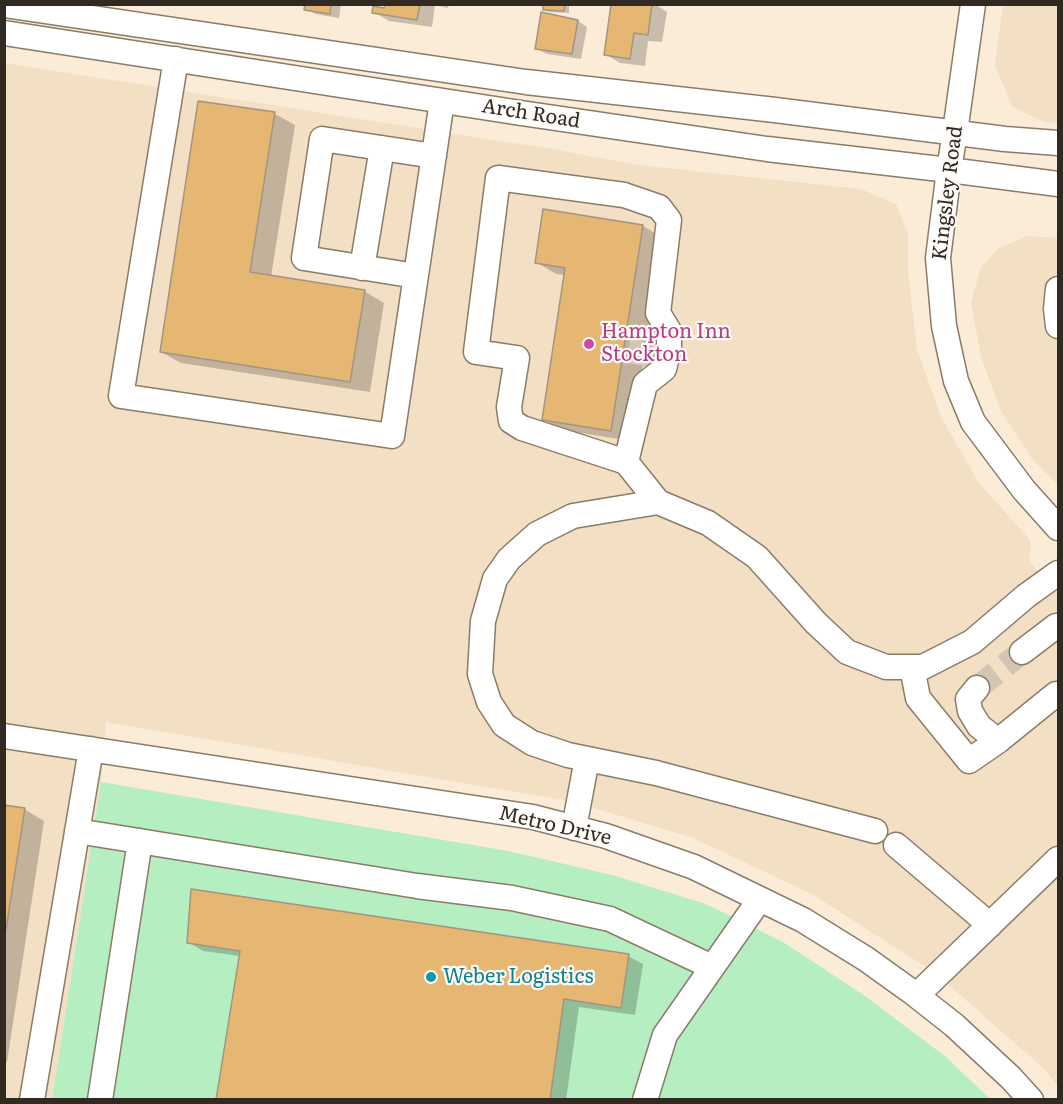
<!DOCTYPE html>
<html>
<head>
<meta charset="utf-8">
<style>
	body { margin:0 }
	#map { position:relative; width:1063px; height:1104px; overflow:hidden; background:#fbecd7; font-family:Literata,serif }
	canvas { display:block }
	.frame { position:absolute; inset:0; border:6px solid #302a22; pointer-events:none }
</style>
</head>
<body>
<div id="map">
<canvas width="1063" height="1104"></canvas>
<div class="frame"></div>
</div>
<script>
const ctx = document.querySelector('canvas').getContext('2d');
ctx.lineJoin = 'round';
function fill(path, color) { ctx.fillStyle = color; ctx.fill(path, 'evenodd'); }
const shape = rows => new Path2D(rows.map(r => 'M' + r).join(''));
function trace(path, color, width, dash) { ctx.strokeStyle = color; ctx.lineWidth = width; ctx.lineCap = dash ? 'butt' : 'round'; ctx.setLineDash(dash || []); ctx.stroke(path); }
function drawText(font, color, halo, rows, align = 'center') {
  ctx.font = font + ' Literata,serif'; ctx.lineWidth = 4.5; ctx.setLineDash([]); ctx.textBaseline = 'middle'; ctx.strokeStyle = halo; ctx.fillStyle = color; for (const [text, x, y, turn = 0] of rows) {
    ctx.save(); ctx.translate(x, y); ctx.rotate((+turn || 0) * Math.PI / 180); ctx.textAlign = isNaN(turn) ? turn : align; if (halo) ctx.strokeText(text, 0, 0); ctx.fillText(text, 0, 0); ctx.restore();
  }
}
const built = shape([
	[1003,5,1058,5,1058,123,1043,122,1012,106,995,65],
	[4,63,558,150,638,165,861,189,896,204,908,235,908,272,917,349,941,417,979,483,1031,541,1029,561,1058,594,1058,1086,1042,1067,935,973,812,894,693,838,574,802,106,722,101,782,52,1099,5,1099],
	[1028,236,1058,238,1058,485,1032,459,1000,409,981,357,971,302,981,267,999,248]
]);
const green = shape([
	[101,782,508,851,612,875,706,904,783,942,865,996,946,1057,990,1099,52,1100]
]);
const shadow = shape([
	[300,4,341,4,339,18,315,14],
	[386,4,449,4,448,8,435,5,432,27,389,21,374,12,386,9],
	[545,4,569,4,569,13,549,12,545,9],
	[612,4,655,4,667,12,662,42,648,41,645,66,620,63,605,54],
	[578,21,587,27,581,59,547,54,537,49],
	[200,102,275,114,295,125,271,277,364,291,384,303,370,392,181,363,161,352],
	[544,211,643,226,663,238,631,441,563,430,543,419,566,275,556,274,536,262],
	[4,806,24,809,44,821,7,1062,4,1061],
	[188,942,628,956,643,964,635,1015,579,1007,566,1100,218,1100,240,956,203,951]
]);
const building = shape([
	[298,4,331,4,330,14,304,10,305,6,298,4],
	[385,4,420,4,417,20,372,13,373,6,384,8,385,4],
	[543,4,565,4,564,11,543,10,543,4],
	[611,4,652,4,648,35,634,33,630,59,604,55,611,4],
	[541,12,578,20,572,54,535,49,541,12],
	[198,101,275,112,250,272,365,290,350,382,160,352,198,101],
	[543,209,643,225,611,431,542,420,565,268,535,263,543,209],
	[4,805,25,808,4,942,4,805],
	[191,889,629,954,621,1008,564,999,550,1100,216,1100,240,951,187,943,191,889]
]);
const minorTunnel = shape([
	[638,365,645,326],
	[977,688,1022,652]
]);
const minor = shape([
	[973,4,955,132,949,170,938,258,944,326,956,381,973,422,1024,490,1058,528],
	[4,5,526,82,775,110,1005,139,1058,143],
	[4,33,521,113,767,149,949,170,1058,184],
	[176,59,121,396,392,436,442,101],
	[362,268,382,148],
	[416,276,304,258,322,139,434,156],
	[1058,289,1056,309,1058,326],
	[626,462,522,428,511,421,509,407,517,358,476,352,498,178,624,195,659,207,669,220,658,313,669,331,669,349,664,369,645,384,626,462,658,502,708,523,757,557,816,623,847,652,886,667,923,667,972,642,1026,596,1058,573],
	[658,502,573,516,537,534,509,559,495,579,483,621,480,674,489,702,504,725,532,743,568,755,656,773,875,831],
	[1022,652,1056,626,1058,626],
	[912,667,918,698,969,761,998,741],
	[977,688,968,699,970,711,979,726,998,741,1056,694,1058,697],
	[4,736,533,817,606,836,694,867,803,920,866,959,912,992,954,1025,1011,1078,1031,1100],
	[574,828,587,759],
	[77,831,417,886,512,898,610,919,712,967],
	[896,845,990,925],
	[917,995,1058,859],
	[32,1100,91,749],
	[100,1100,140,841],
	[645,1100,665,1035,760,899]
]);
const markers = [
	[589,344,6,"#d1479c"],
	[431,977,6,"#0f9aa8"]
];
const streetNames = [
	["Arch Road",531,114,9],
	["Kingsley Road",948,193,-83],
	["Metro Drive",555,826,13]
];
const hotelNames = [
	["Hampton Inn",601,332],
	["Stockton",601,355]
];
const cultureNames = [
	["Weber Logistics",443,977]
];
fill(built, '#f3dfc4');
fill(green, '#b5eec0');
fill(shadow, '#0003');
fill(building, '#e5b772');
trace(building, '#a29480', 1.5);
trace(minorTunnel, '#d2c5b3', 24, [24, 12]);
trace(minor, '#8a7c69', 27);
trace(minor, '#fff', 24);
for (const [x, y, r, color] of markers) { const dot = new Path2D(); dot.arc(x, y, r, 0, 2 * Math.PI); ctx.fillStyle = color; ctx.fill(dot); trace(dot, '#fefbf7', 2); }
drawText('20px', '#302a22', '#fefbf7', streetNames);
drawText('20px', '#b23c85', '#fefbf7', hotelNames, 'left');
drawText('20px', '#0d838f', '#fefbf7', cultureNames, 'left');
</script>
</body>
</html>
